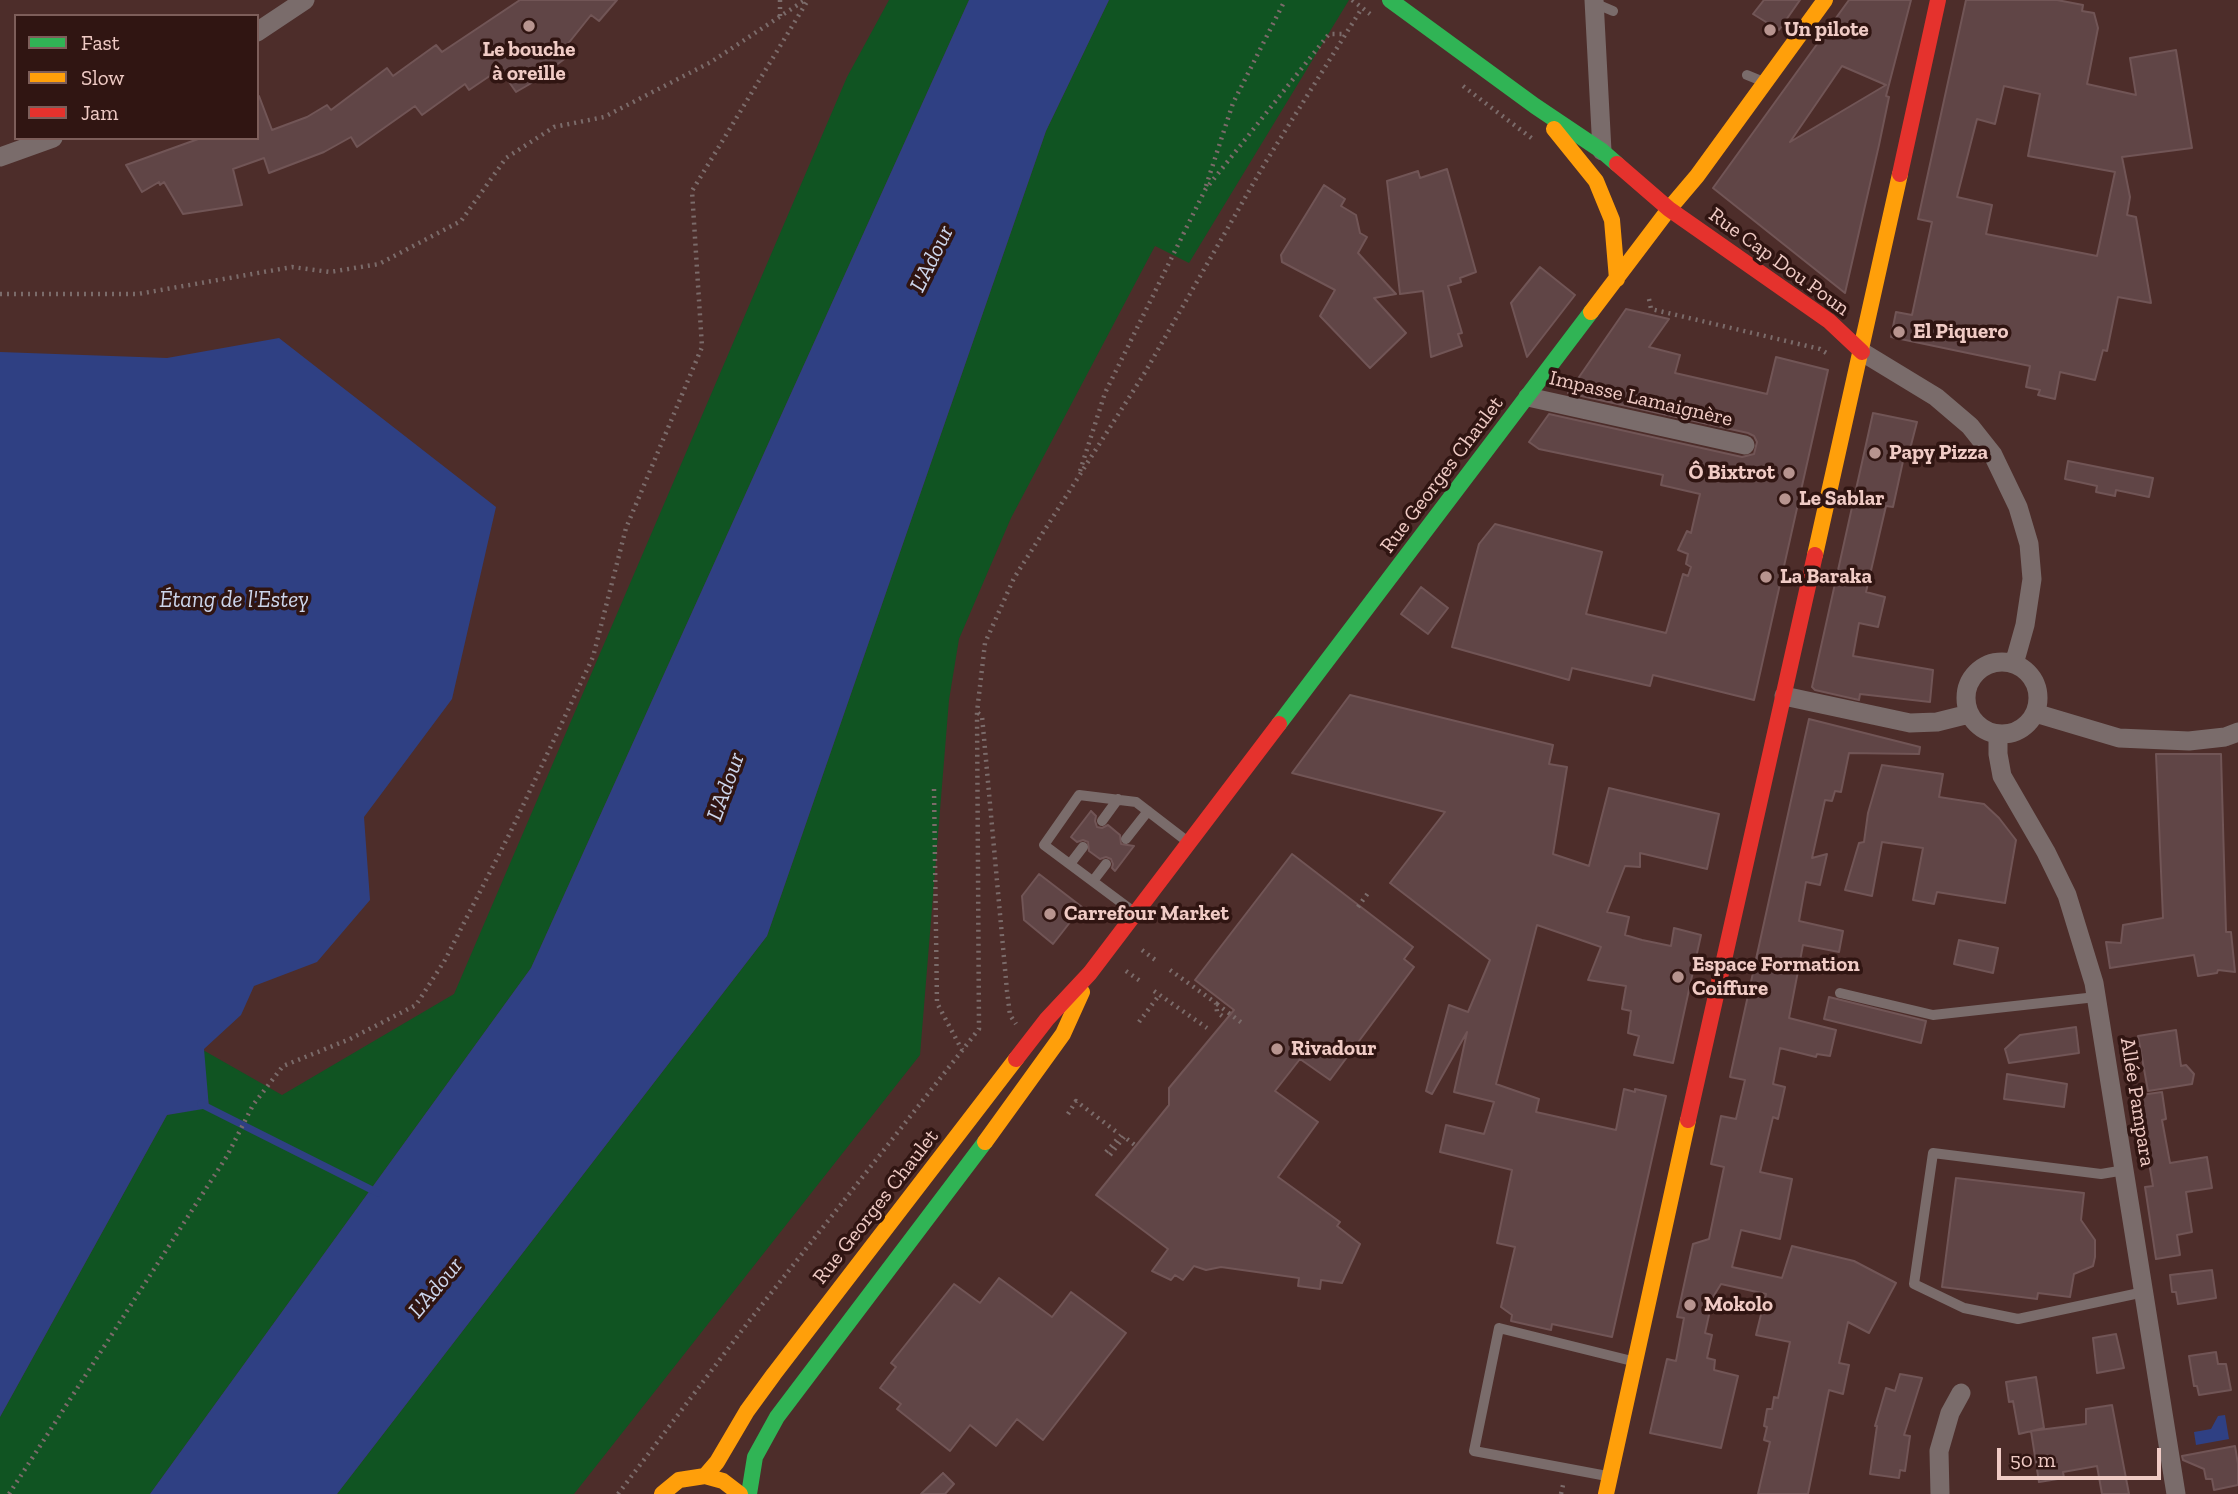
<!DOCTYPE html>
<html>
<head>
<meta charset="utf-8">
<style>
	body { margin:0 }
	#map { position:relative; width:2238px; height:1494px; overflow:hidden; background:#4d2d2a; font-family:"Zilla Slab",serif }
	canvas { display:block }
	.legend { position:absolute; left:14px; top:14px; width:245px; height:126px; box-sizing:border-box; background:#301512; border:2px solid #7d5e5a; margin:0; padding:9px 12px; list-style:none; font-size:21px; color:#f0cbc5 }
	.legend li { display:flex; align-items:center; gap:14px; height:35px }
	.legend b { width:35px; border:2px solid #7d5e5a }
	.scale { position:absolute; left:1997px; top:1448px; width:164px; height:32px; box-sizing:border-box; border:4px solid #f0cbc5; border-top:0; padding-left:9px; font-size:21px; line-height:24px; white-space:nowrap; color:#f0cbc5; -webkit-text-stroke:5px #301512; paint-order:stroke }
</style>
</head>
<body>
<div id="map">
<canvas width="2238" height="1494"></canvas>
<ul class="legend">
<li><b style="height:9px;background:#30b455"></b>Fast</li>
<li><b style="height:9px;background:#ff9f0a"></b>Slow</li>
<li><b style="height:9px;background:#e5322d"></b>Jam</li>
</ul>
<div class="scale">50 m</div>
</div>
<script>
const ctx = document.querySelector('canvas').getContext('2d');
ctx.lineJoin = 'round';
function fill(path, color) { ctx.fillStyle = color; ctx.fill(path, 'evenodd'); }
const shape = rows => new Path2D(rows.map(r => 'M' + r).join(''));
function trace(path, color, width, dash) { ctx.strokeStyle = color; ctx.lineWidth = width; ctx.lineCap = dash ? 'butt' : 'round'; ctx.setLineDash(dash || []); ctx.stroke(path); }
function drawText(font, color, halo, rows, align = 'center') {
  ctx.font = font + ' "Zilla Slab",serif'; ctx.lineWidth = 7; ctx.setLineDash([]); ctx.textBaseline = 'middle'; ctx.strokeStyle = halo; ctx.fillStyle = color; for (const [text, x, y, turn = 0] of rows) {
    ctx.save(); ctx.translate(x, y); ctx.rotate((+turn || 0) * Math.PI / 180); ctx.textAlign = isNaN(turn) ? turn : align; if (halo) ctx.strokeText(text, 0, 0); ctx.fillText(text, 0, 0); ctx.restore();
  }
}
const green = shape([
	[889,0,969,0,531,968,150,1494,0,1494,0,1417,167,1115,209,1107,203,1050,282,1095,454,994,847,77],
	[1109,0,1349,0,1189,263,1155,246,1011,518,959,639,949,700,920,1055,574,1494,337,1494,767,936,1046,131]
]);
const water = shape([
	[969,0,1109,0,1046,131,767,936,337,1494,150,1494,531,968],
	[279,338,496,507,452,699,364,817,370,900,317,962,254,986,241,1015,204,1049,209,1108,167,1115,0,1417,0,352,167,358],
	[2225,1415,2229,1439,2196,1445,2194,1432,2211,1429,2218,1416]
]);
const stream = shape([
	[201,1104,378,1193]
]);
const building = shape([
	[520,0,617,0,599,21,591,15,563,50,567,57,535,81,516,92,500,69,469,90,465,84,422,115,415,106,357,147,351,137,324,152,269,173,264,158,233,169,242,205,183,214,164,182,160,185,159,182,142,192,126,165,201,138,257,138,257,96,259,96,272,130,307,117,327,105,331,110,387,68,393,76,436,45,442,52,520,0],
	[1764,0,1800,0,1779,30,1753,14,1764,0],
	[1849,0,1911,0,1886,96,1889,97,1879,145,1845,293,1713,188,1849,0],
	[1842,66,1886,85,1790,142,1842,66],
	[1966,0,2057,0,2083,5,2082,11,2094,13,2098,28,2087,84,2136,95,2130,58,2176,50,2192,148,2122,157,2130,197,2127,215,2136,217,2151,303,2118,297,2107,351,2103,350,2095,380,2060,372,2055,399,2038,395,2040,390,2026,387,2030,366,1891,337,1896,312,1912,315,1932,222,1918,219,1966,0],
	[2004,86,2040,94,2028,156,2115,172,2097,256,1986,234,1992,205,1957,197,1977,119,1995,124,2004,86],
	[1447,169,1476,272,1460,278,1461,282,1448,286,1462,333,1458,334,1462,346,1431,357,1423,291,1400,294,1387,181,1418,171,1420,178,1447,169],
	[1324,185,1345,199,1341,206,1356,215,1360,233,1367,237,1358,253,1396,294,1374,298,1406,333,1370,368,1320,316,1335,290,1282,262,1281,255,1324,185],
	[1540,267,1575,295,1527,357,1511,303,1540,267],
	[1626,309,1669,319,1649,347,1680,355,1675,373,1767,394,1776,357,1828,370,1754,700,1653,675,1650,686,1572,668,1569,680,1452,647,1479,544,1495,524,1602,552,1586,614,1666,633,1683,574,1688,576,1691,567,1686,564,1688,554,1678,550,1687,531,1691,533,1700,494,1661,485,1663,475,1539,449,1529,442,1549,414,1742,457,1754,454,1757,442,1754,436,1748,433,1568,393,1626,309],
	[1873,413,1917,422,1909,453,1905,452,1893,507,1886,506,1866,592,1885,597,1878,627,1859,623,1853,656,1933,670,1930,702,1860,694,1859,700,1815,690,1812,687,1873,413],
	[2068,461,2153,478,2149,497,2116,490,2115,496,2096,492,2097,486,2065,479,2068,461],
	[1421,587,1448,608,1428,634,1401,614,1421,587],
	[1350,695,1553,745,1549,764,1567,767,1553,854,1589,866,1609,788,1719,814,1707,869,1640,853,1640,867,1625,866,1607,912,1629,917,1625,935,1642,940,1671,946,1674,928,1701,935,1673,1063,1634,1055,1639,1036,1628,1033,1631,1011,1622,1009,1626,986,1588,980,1601,947,1537,925,1496,1084,1539,1099,1536,1112,1616,1130,1624,1089,1635,1092,1635,1089,1666,1096,1612,1337,1552,1324,1551,1330,1511,1321,1512,1315,1501,1307,1515,1247,1497,1243,1512,1170,1440,1152,1446,1125,1484,1134,1494,1102,1454,1092,1467,1032,1432,1094,1426,1091,1449,1005,1468,1012,1490,960,1390,883,1445,812,1292,773,1350,695],
	[1809,719,1920,747,1919,754,1849,753,1841,792,1835,791,1832,801,1825,800,1812,858,1827,854,1820,885,1806,882,1799,921,1843,931,1839,952,1803,945,1789,1018,1836,1030,1830,1056,1817,1054,1816,1057,1780,1048,1773,1084,1785,1087,1778,1119,1773,1117,1760,1172,1792,1179,1780,1239,1741,1230,1732,1267,1782,1278,1792,1246,1854,1261,1896,1283,1869,1333,1848,1322,1839,1363,1849,1365,1843,1394,1829,1390,1808,1494,1758,1494,1770,1442,1764,1440,1767,1427,1764,1426,1767,1409,1772,1409,1774,1397,1778,1398,1790,1342,1756,1335,1766,1294,1721,1284,1713,1297,1705,1333,1712,1335,1707,1358,1715,1360,1714,1370,1738,1376,1721,1448,1650,1433,1667,1359,1676,1361,1684,1318,1677,1317,1693,1244,1709,1239,1724,1167,1711,1164,1721,1116,1736,1119,1745,1080,1730,1077,1809,719],
	[2156,754,2221,754,2226,932,2231,932,2235,972,2218,970,2217,973,2198,976,2194,955,2110,968,2106,942,2121,943,2123,925,2163,918,2156,754],
	[1882,765,1943,774,1939,797,1984,804,1999,818,2016,840,2005,903,1937,892,1934,904,1913,900,1923,848,1882,842,1872,896,1845,890,1859,843,1864,842,1868,813,1882,765],
	[1091,811,1096,816,1095,821,1097,827,1102,828,1108,825,1120,835,1121,844,1134,846,1115,871,1112,868,1113,864,1111,859,1106,857,1100,859,1089,851,1088,842,1083,840,1077,842,1071,837,1091,811],
	[1292,854,1413,947,1404,959,1414,967,1330,1080,1300,1059,1275,1091,1318,1122,1278,1177,1340,1222,1337,1226,1360,1244,1342,1283,1321,1280,1320,1289,1298,1286,1299,1278,1221,1267,1206,1270,1194,1266,1183,1280,1175,1275,1171,1280,1152,1271,1168,1249,1096,1195,1169,1105,1169,1088,1234,1010,1195,980,1292,854],
	[1039,874,1082,907,1053,944,1024,920,1022,896,1039,874],
	[1959,940,1998,948,1993,973,1954,964,1959,940],
	[1829,997,1926,1021,1921,1043,1824,1019,1829,997],
	[2076,1027,2079,1053,2009,1063,2005,1049,2020,1035,2076,1027],
	[2176,1030,2181,1066,2186,1065,2194,1074,2192,1084,2148,1091,2138,1036,2176,1030],
	[2007,1074,2067,1084,2064,1107,2004,1099,2007,1074],
	[2162,1092,2166,1119,2162,1120,2170,1163,2207,1157,2212,1188,2186,1192,2192,1232,2177,1235,2180,1255,2156,1259,2145,1187,2153,1186,2145,1139,2141,1139,2134,1096,2162,1092],
	[1956,1178,2084,1193,2081,1220,2095,1240,2095,1257,2093,1266,2074,1274,2070,1297,2038,1293,2037,1299,1942,1287,1956,1178],
	[2212,1270,2216,1298,2178,1304,2176,1292,2172,1292,2170,1275,2212,1270],
	[999,1278,1052,1317,1071,1292,1126,1333,1043,1440,1017,1419,996,1446,970,1425,950,1451,897,1409,901,1404,880,1388,896,1367,891,1363,954,1284,980,1303,999,1278],
	[2116,1334,2124,1368,2097,1373,2093,1338,2116,1334],
	[2216,1352,2218,1364,2226,1364,2231,1390,2199,1395,2197,1386,2194,1386,2189,1356,2216,1352],
	[1900,1374,1922,1378,1904,1435,1910,1436,1905,1471,1900,1470,1899,1478,1870,1474,1877,1426,1875,1426,1886,1388,1895,1391,1900,1374],
	[2036,1377,2044,1428,2019,1434,2013,1401,2009,1402,2006,1382,2036,1377],
	[2112,1405,2129,1494,2102,1494,2097,1466,2063,1472,2064,1478,2039,1482,2031,1431,2086,1424,2086,1409,2112,1405],
	[2235,1446,2238,1464,2238,1485,2214,1490,2212,1479,2206,1479,2204,1469,2183,1460,2182,1456,2235,1446],
	[943,1473,954,1484,945,1494,921,1494,943,1473]
]);
const path = shape([
	[1352,0,1370,14],
	[780,16,780,0],
	[1463,86,1534,140],
	[1206,186,1233,103,1285,0],
	[0,294,138,294,292,267,330,272,379,264,461,221,506,158,554,127,604,117,711,62,805,0],
	[1649,299,1651,309,1820,349,1828,354],
	[1080,471,1105,393,1205,190,1329,34,1345,34],
	[978,713,982,716,1007,991,1010,1015,1016,1024],
	[934,789,937,1003,962,1050],
	[1358,907,1368,893],
	[1142,950,1158,962],
	[1170,970,1216,1003,1217,1012,1226,1019],
	[1126,971,1143,983],
	[1154,991,1207,1028],
	[1217,1004,1242,1023],
	[1139,1022,1160,994],
	[1068,1114,1076,1101,1118,1133],
	[1127,1139,1136,1146],
	[1106,1152,1121,1135],
	[1110,1155,1124,1137],
	[9,1494,227,1156,253,1105,283,1066,350,1039,416,1005,445,960,510,833,593,657,626,528,702,347,692,191,808,0],
	[618,1494,746,1325,979,1029,977,712,985,643,1014,578,1144,374,1265,163,1362,8],
	[1561,1494,1563,1485]
]);
const lane = shape([
	[1594,3,1613,11],
	[1747,75,1764,82],
	[1102,821,1118,799],
	[1126,839,1148,811],
	[1070,864,1083,847],
	[1093,881,1106,864],
	[1134,912,1044,845,1079,795,1136,802,1188,842],
	[1840,993,1933,1015,2096,997],
	[2125,1170,2101,1174,1933,1153,1914,1284,1964,1308,2018,1319,2144,1292],
	[1607,1476,1474,1451,1499,1328,1632,1361]
]);
const street = shape([
	[1594,0,1602,151],
	[257,32,305,0],
	[0,157,53,138],
	[1862,352,1936,397,1970,426,1993,455,2018,507,2029,544,2032,579,2025,625,2014,664],
	[1528,397,1745,445],
	'1966 698a36 36 0 1 1 72 0a36 36 0 1 1-72 0Z',
	[1784,696,1910,723,1937,722,1969,714],
	[2035,713,2119,738,2189,741,2225,737,2238,732],
	[1998,735,1998,754,2002,776,2046,852,2067,895,2094,983,2176,1494],
	[1940,1494,1939,1451,1950,1413,1961,1393]
]);
const fast = shape([
	[1390,0,1535,106,1602,151,1617,164],
	[1279,724,1591,312],
	[749,1494,755,1457,777,1417,985,1142]
]);
const slow = shape([
	[1554,129,1596,181,1612,220,1617,279],
	[1591,312,1669,209,1697,176,1825,0],
	[1815,555,1900,174],
	[985,1142,1063,1034,1082,992],
	[705,1476,717,1462,747,1411,774,1374,1016,1059],
	[662,1494,679,1480,705,1476,723,1481,740,1494],
	[1606,1494,1688,1120]
]);
const jam = shape([
	[1617,164,1669,209,1829,321,1862,352],
	[1900,174,1938,0],
	[1016,1059,1047,1019,1090,973,1279,724],
	[1688,1120,1815,555]
]);
const markers = [
	[529,26,7,"#b7948f"],
	[1770,30,7,"#b7948f"],
	[1899,332,7,"#b7948f"],
	[1875,453,7,"#b7948f"],
	[1789,473,7,"#b7948f"],
	[1785,499,7,"#b7948f"],
	[1766,577,7,"#b7948f"],
	[1050,914,7,"#b7948f"],
	[1678,977,7,"#b7948f"],
	[1277,1049,7,"#b7948f"],
	[1690,1305,7,"#b7948f"]
];
const poiNames = [
	["Un pilote",1784,30],
	["Le bouche",529,50,"center"],
	["à oreille",529,74,"center"],
	["El Piquero",1913,332],
	["Papy Pizza",1889,453],
	["Ô Bixtrot",1775,473,"right"],
	["Le Sablar",1799,499],
	["La Baraka",1780,577],
	["Carrefour Market",1064,914],
	["Espace Formation",1692,965],
	["Coiffure",1692,989],
	["Rivadour",1291,1049],
	["Mokolo",1704,1305]
];
const streetNames = [
	["Rue Cap Dou Poun",1779,262,36],
	["Impasse Lamaignère",1641,399,13],
	["Rue Georges Chaulet",1442,475,-53],
	["Allée Pampara",2137,1102,81],
	["Rue Georges Chaulet",876,1207,-52]
];
const waterNames = [
	["L'Adour",932,259,-64],
	["Étang de l'Estey",234,600],
	["L'Adour",726,787,-70],
	["L'Adour",436,1288,-50]
];
fill(green, '#105422');
fill(water, '#2f4083');
trace(stream, '#2f4083', 7);
fill(building, '#604546');
trace(building, '#715556', 2);
trace(path, '#7b6b6a', 4.5, [2, 5]);
trace(lane, '#7a6c6b', 10);
trace(street, '#7a6c6b', 19);
trace(fast, '#30b455', 16);
trace(slow, '#ff9f0a', 16);
trace(jam, '#e5322d', 16);
for (const [x, y, r, color] of markers) { const dot = new Path2D(); dot.arc(x, y, r, 0, 2 * Math.PI); ctx.fillStyle = color; ctx.fill(dot); trace(dot, '#301512', 2.5); }
drawText('bold 21px', '#f0cbc5', '#301512', poiNames, 'left');
drawText('21px', '#f0cbc5', '#301512', streetNames);
drawText('italic 23px', '#ccd5eb', '#301512', waterNames);
</script>
</body>
</html>
